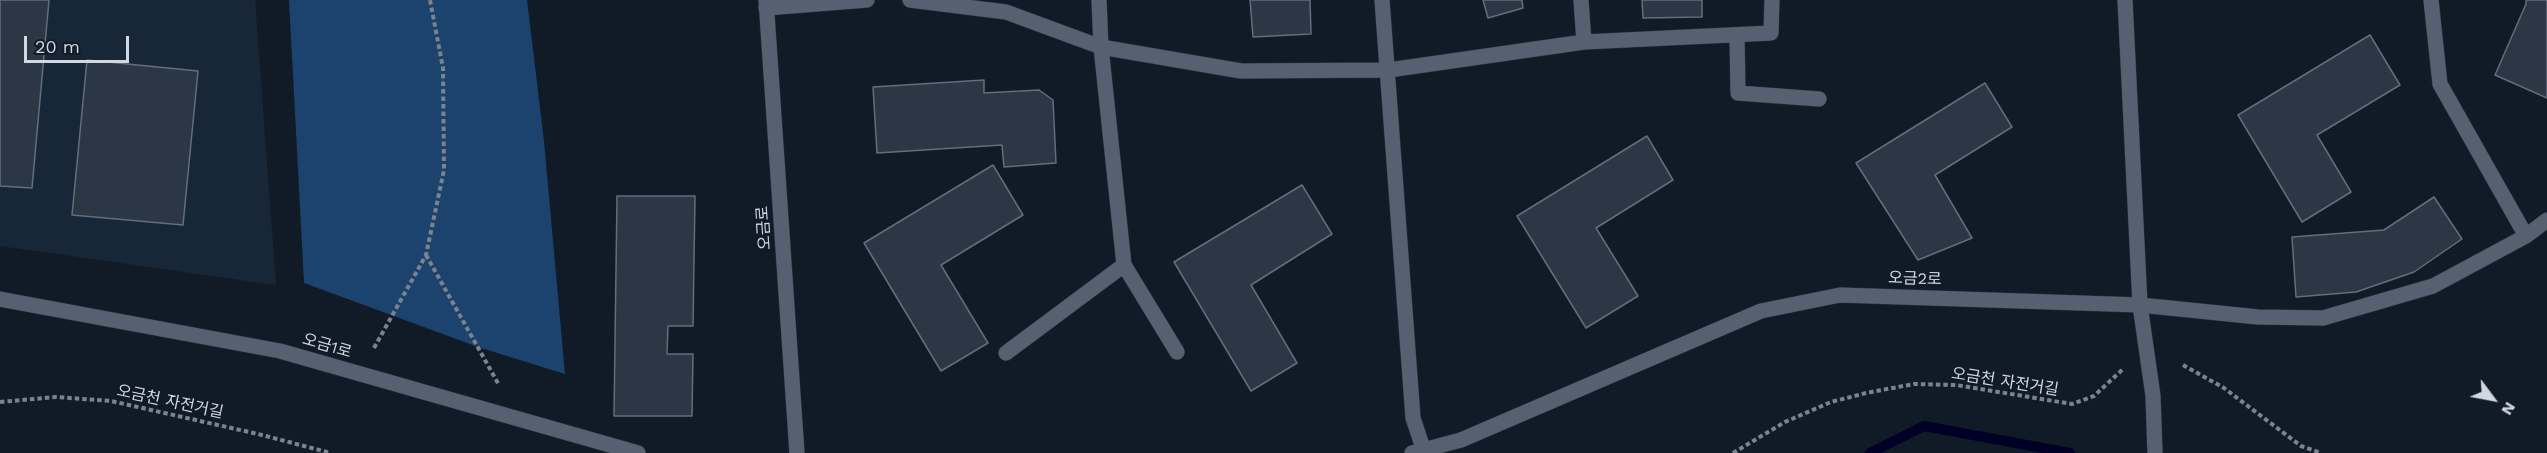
<!DOCTYPE html>
<html>
<head>
<meta charset="utf-8">
<style>
	body { margin:0 }
	#map { position:relative; width:2547px; height:453px; overflow:hidden; background:#111b28; font-family:"Work Sans",sans-serif }
	canvas { display:block }
	.north { position:absolute; left:2463px; top:369px; width:60px; height:60px; -webkit-text-stroke:4px #111b28; paint-order:stroke; rotate:122deg; font-size:16px; font-weight:700; line-height:24px; text-align:center; color:#d1d8e1 }
	.north::after { content:''; display:block; margin:auto; width:21px; height:27px; background:#d1d8e1; clip-path:polygon(50% 0,100% 100%,50% 72%,0 100%) }
	.scale { position:absolute; left:24px; top:36px; width:105px; height:27px; box-sizing:border-box; border:3px solid #d1d8e1; border-top:0; padding-left:8px; font-size:18px; line-height:21px; white-space:nowrap; color:#d1d8e1; -webkit-text-stroke:4px #111b28; paint-order:stroke }
</style>
</head>
<body>
<div id="map">
<canvas width="2547" height="453"></canvas>
<div class="north">N</div>
<div class="scale">20 m</div>
</div>
<script>
const ctx = document.querySelector('canvas').getContext('2d');
ctx.lineJoin = 'round';
function fill(path, color) { ctx.fillStyle = color; ctx.fill(path, 'evenodd'); }
const shape = rows => new Path2D(rows.map(r => 'M' + r).join(''));
function trace(path, color, width, dash) { ctx.strokeStyle = color; ctx.lineWidth = width; ctx.lineCap = dash ? 'butt' : 'round'; ctx.setLineDash(dash || []); ctx.stroke(path); }
function drawText(font, color, halo, rows, align = 'center') {
  ctx.font = font + ' "Work Sans","Noto Sans KR",sans-serif'; ctx.lineWidth = 4.5; ctx.setLineDash([]); ctx.textBaseline = 'middle'; ctx.strokeStyle = halo; ctx.fillStyle = color; for (const [text, x, y, turn = 0] of rows) {
    ctx.save(); ctx.translate(x, y); ctx.rotate((+turn || 0) * Math.PI / 180); ctx.textAlign = isNaN(turn) ? turn : align; if (halo) ctx.strokeText(text, 0, 0); ctx.fillText(text, 0, 0); ctx.restore();
  }
}
const built = shape([
	[0,0,255,0,276,285,0,246]
]);
const green = shape([
	[289,0,527,0,544,141,565,374,478,347,304,283]
]);
const stream = shape([
	[1870,453,1924,426,2070,453]
]);
const building = shape([
	[0,0,49,0,32,188,0,186,0,0],
	[1250,0,1310,0,1311,34,1253,37,1250,0],
	[1483,0,1522,0,1523,8,1488,18,1483,0],
	[1642,0,1702,0,1702,17,1643,18,1642,0],
	[2526,0,2547,0,2547,98,2495,75,2526,4,2526,0],
	[2370,35,2400,85,2317,135,2351,192,2302,222,2238,115,2370,35],
	[87,60,198,71,183,225,72,215,87,60],
	[984,80,984,93,1039,90,1053,100,1056,163,1004,167,1002,145,877,153,873,87,984,80],
	[1985,83,2012,127,1935,175,1972,238,1918,260,1856,163,1985,83],
	[1647,136,1673,180,1596,228,1638,296,1586,328,1517,216,1647,136],
	[993,165,1023,215,941,265,988,343,941,371,864,243,993,165],
	[1302,185,1332,234,1251,285,1297,363,1251,391,1174,262,1302,185],
	[617,196,695,196,693,326,668,326,667,354,693,354,692,416,614,416,617,196],
	[2434,197,2462,239,2414,272,2356,292,2296,297,2292,237,2384,230,2434,197]
]);
const path = shape([
	[426,255,499,385],
	[374,348,426,255,444,170,443,68,430,0],
	[2183,365,2224,388,2301,446,2321,453],
	[0,402,56,397,111,401,258,434,331,453],
	[1733,453,1785,422,1831,402,1866,393,1914,384,1956,385,2072,404,2094,396,2123,369]
]);
const lane = shape([
	[910,0,1006,12,1101,47,1241,71,1389,70,1584,42,1771,33,1772,0],
	[1099,0,1101,47,1124,265,1177,352],
	[1382,0,1413,418,1424,451],
	[1581,0,1584,42],
	[2431,0,2440,84,2526,236],
	[766,8,867,0],
	[1737,36,1738,93,1819,99],
	[2140,305,2258,317,2323,318,2433,286,2526,236,2547,220],
	[1006,353,1124,265]
]);
const street = shape([
	[0,299,280,351,638,453],
	[2140,305,2153,396,2155,453]
]);
const secondary = shape([
	[766,0,797,453],
	[1412,453,1461,440,1761,311,1840,295,2140,305,2125,0]
]);
const streetNames = [
	["오금로",764,228,-94],
	["오금2로",1915,279,2],
	["오금1로",327,346,16],
	["오금천 자전거길",2005,382,9],
	["오금천 자전거길",170,402,12]
];
fill(built, '#182737');
fill(green, '#1c426e');
trace(stream, '#000026', 10);
fill(building, '#2c3745');
trace(building, '#616e7d', 1.5);
trace(lane, '#2f343e', 16);
trace(street, '#2f343e', 16);
trace(secondary, '#2f343e', 16);
trace(path, '#7b838e', 4, [4.5, 3]);
trace(lane, '#556170', 15);
trace(street, '#556170', 15);
trace(secondary, '#556170', 15);
drawText('16px', '#d1d8e1', '#111b28', streetNames);
</script>
</body>
</html>
